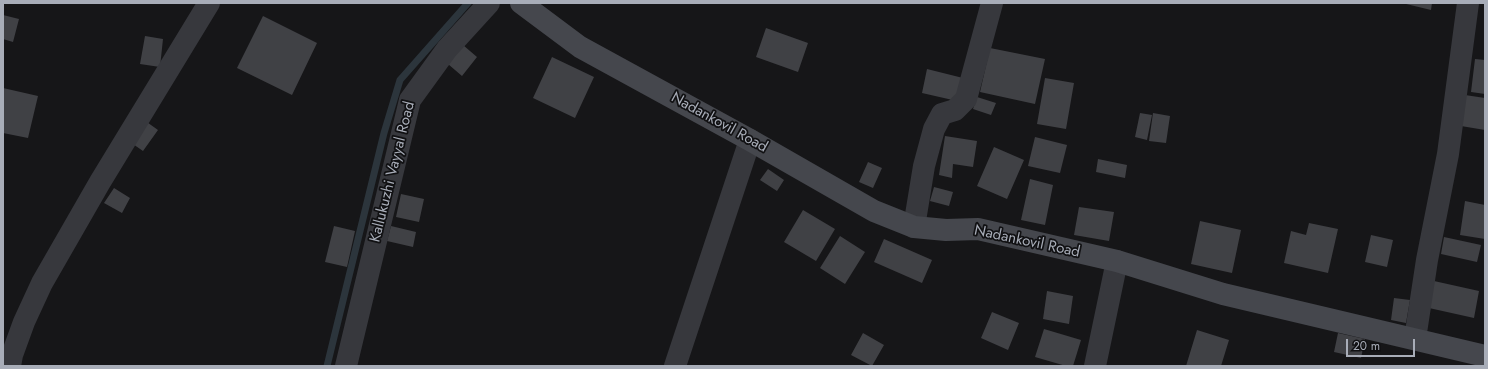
<!DOCTYPE html>
<html>
<head>
<meta charset="utf-8">
<style>
	body { margin:0 }
	#map { position:relative; width:1488px; height:369px; overflow:hidden; background:#161618; font-family:Jost,sans-serif }
	canvas { display:block }
	.frame { position:absolute; inset:0; border:4px solid #a8adb8; pointer-events:none }
	.scale { position:absolute; left:1346px; top:339px; width:69px; height:18px; box-sizing:border-box; border:2px solid #a8adb8; border-top:0; padding-left:5px; font-size:12px; line-height:14px; white-space:nowrap; color:#a8adb8; -webkit-text-stroke:3px #111113; paint-order:stroke }
</style>
</head>
<body>
<div id="map">
<canvas width="1488" height="369"></canvas>
<div class="frame"></div>
<div class="scale">20 m</div>
</div>
<script>
const ctx = document.querySelector('canvas').getContext('2d');
ctx.lineJoin = 'round';
const shape = rows => new Path2D(rows.map(r => 'M' + r).join(''));
function trace(path, color, width, dash) { ctx.strokeStyle = color; ctx.lineWidth = width; ctx.lineCap = dash ? 'butt' : 'round'; ctx.setLineDash(dash || []); ctx.stroke(path); }
function fill(path, color) { ctx.fillStyle = color; ctx.fill(path, 'evenodd'); }
function drawText(font, color, halo, rows, align = 'center') {
  ctx.font = font + ' Jost,sans-serif'; ctx.lineWidth = 3.5; ctx.setLineDash([]); ctx.textBaseline = 'middle'; ctx.strokeStyle = halo; ctx.fillStyle = color; for (const [text, x, y, turn = 0] of rows) {
    ctx.save(); ctx.translate(x, y); ctx.rotate((+turn || 0) * Math.PI / 180); ctx.textAlign = isNaN(turn) ? turn : align; if (halo) ctx.strokeText(text, 0, 0); ctx.fillText(text, 0, 0); ctx.restore();
  }
}
const stream = shape([
	[327,366,384,133,400,80,468,3]
]);
const building = shape([
	[1402,3,1432,3,1431,10],
	[3,15,19,19,13,42,3,39],
	[263,16,317,43,292,95,237,68],
	[766,28,808,43,798,72,756,57],
	[145,36,163,39,160,67,140,64],
	[463,45,477,57,462,76,448,64],
	[990,48,1045,59,1035,104,980,92],
	[552,57,594,77,575,118,533,98],
	[1475,59,1485,60,1485,94,1471,92],
	[927,69,963,78,957,101,922,93],
	[1045,78,1074,83,1066,129,1037,124],
	[3,88,38,96,28,138,3,133],
	[1465,95,1485,98,1485,130,1461,126],
	[977,97,996,103,991,115,973,109],
	[1140,113,1152,115,1147,140,1135,137],
	[1153,113,1170,116,1166,143,1149,141],
	[144,120,158,130,143,151,130,142],
	[945,136,977,141,973,167,953,164,952,178,939,175],
	[1035,137,1067,145,1060,173,1028,166],
	[994,147,1024,160,1007,199,977,186],
	[1098,159,1127,165,1125,178,1096,172],
	[868,162,882,168,873,188,859,182],
	[768,169,784,180,777,191,760,180],
	[1030,179,1053,185,1045,225,1021,220],
	[934,187,953,192,949,206,930,201],
	[114,188,130,198,122,213,104,203],
	[401,194,424,199,419,222,396,217],
	[1465,201,1485,205,1485,239,1460,235],
	[1079,207,1114,212,1109,241,1074,235],
	[803,210,835,229,816,261,784,242],
	[1200,221,1241,230,1232,273,1191,264],
	[1309,223,1338,229,1328,273,1284,263,1291,231,1306,235],
	[334,226,355,231,347,267,325,262],
	[391,226,416,232,413,247,387,241],
	[1371,235,1393,240,1387,267,1365,262],
	[840,236,865,252,845,284,820,268],
	[1444,237,1481,245,1477,262,1441,254],
	[884,239,932,260,922,283,874,262],
	[1434,281,1479,291,1474,318,1429,308],
	[1047,291,1073,296,1069,324,1043,319],
	[1394,298,1410,300,1406,323,1391,320],
	[992,312,1019,323,1008,350,981,338],
	[1044,329,1081,340,1073,366,1066,366,1035,357],
	[1197,330,1229,340,1221,366,1186,366],
	[863,333,884,345,872,366,851,355],
	[1338,333,1365,339,1361,358,1334,352]
]);
const street = shape([
	[914,227,924,166,934,129,942,114,955,110,966,99,992,3],
	[1415,339,1427,260,1448,154,1468,3],
	[10,366,12,355,24,322,42,283,100,182,209,3],
	[346,366,410,100,447,49,489,3],
	[675,366,750,140],
	[1095,366,1117,261]
]);
const secondary = shape([
	[521,3,580,47,750,140,874,211,914,227,946,230,978,229,1117,261,1223,294,1485,356]
]);
const streetNames = [
	["Nadankovil Road",719,123,29],
	["Kallukuzhi Vayyal Road",393,172,-76],
	["Nadankovil Road",1027,242,12]
];
trace(stream, '#2c353c', 7);
fill(building, '#404145');
trace(street, '#37383d', 22);
trace(secondary, '#45474d', 22);
drawText('15px', '#a8adb8', '#111113', streetNames);
</script>
</body>
</html>
